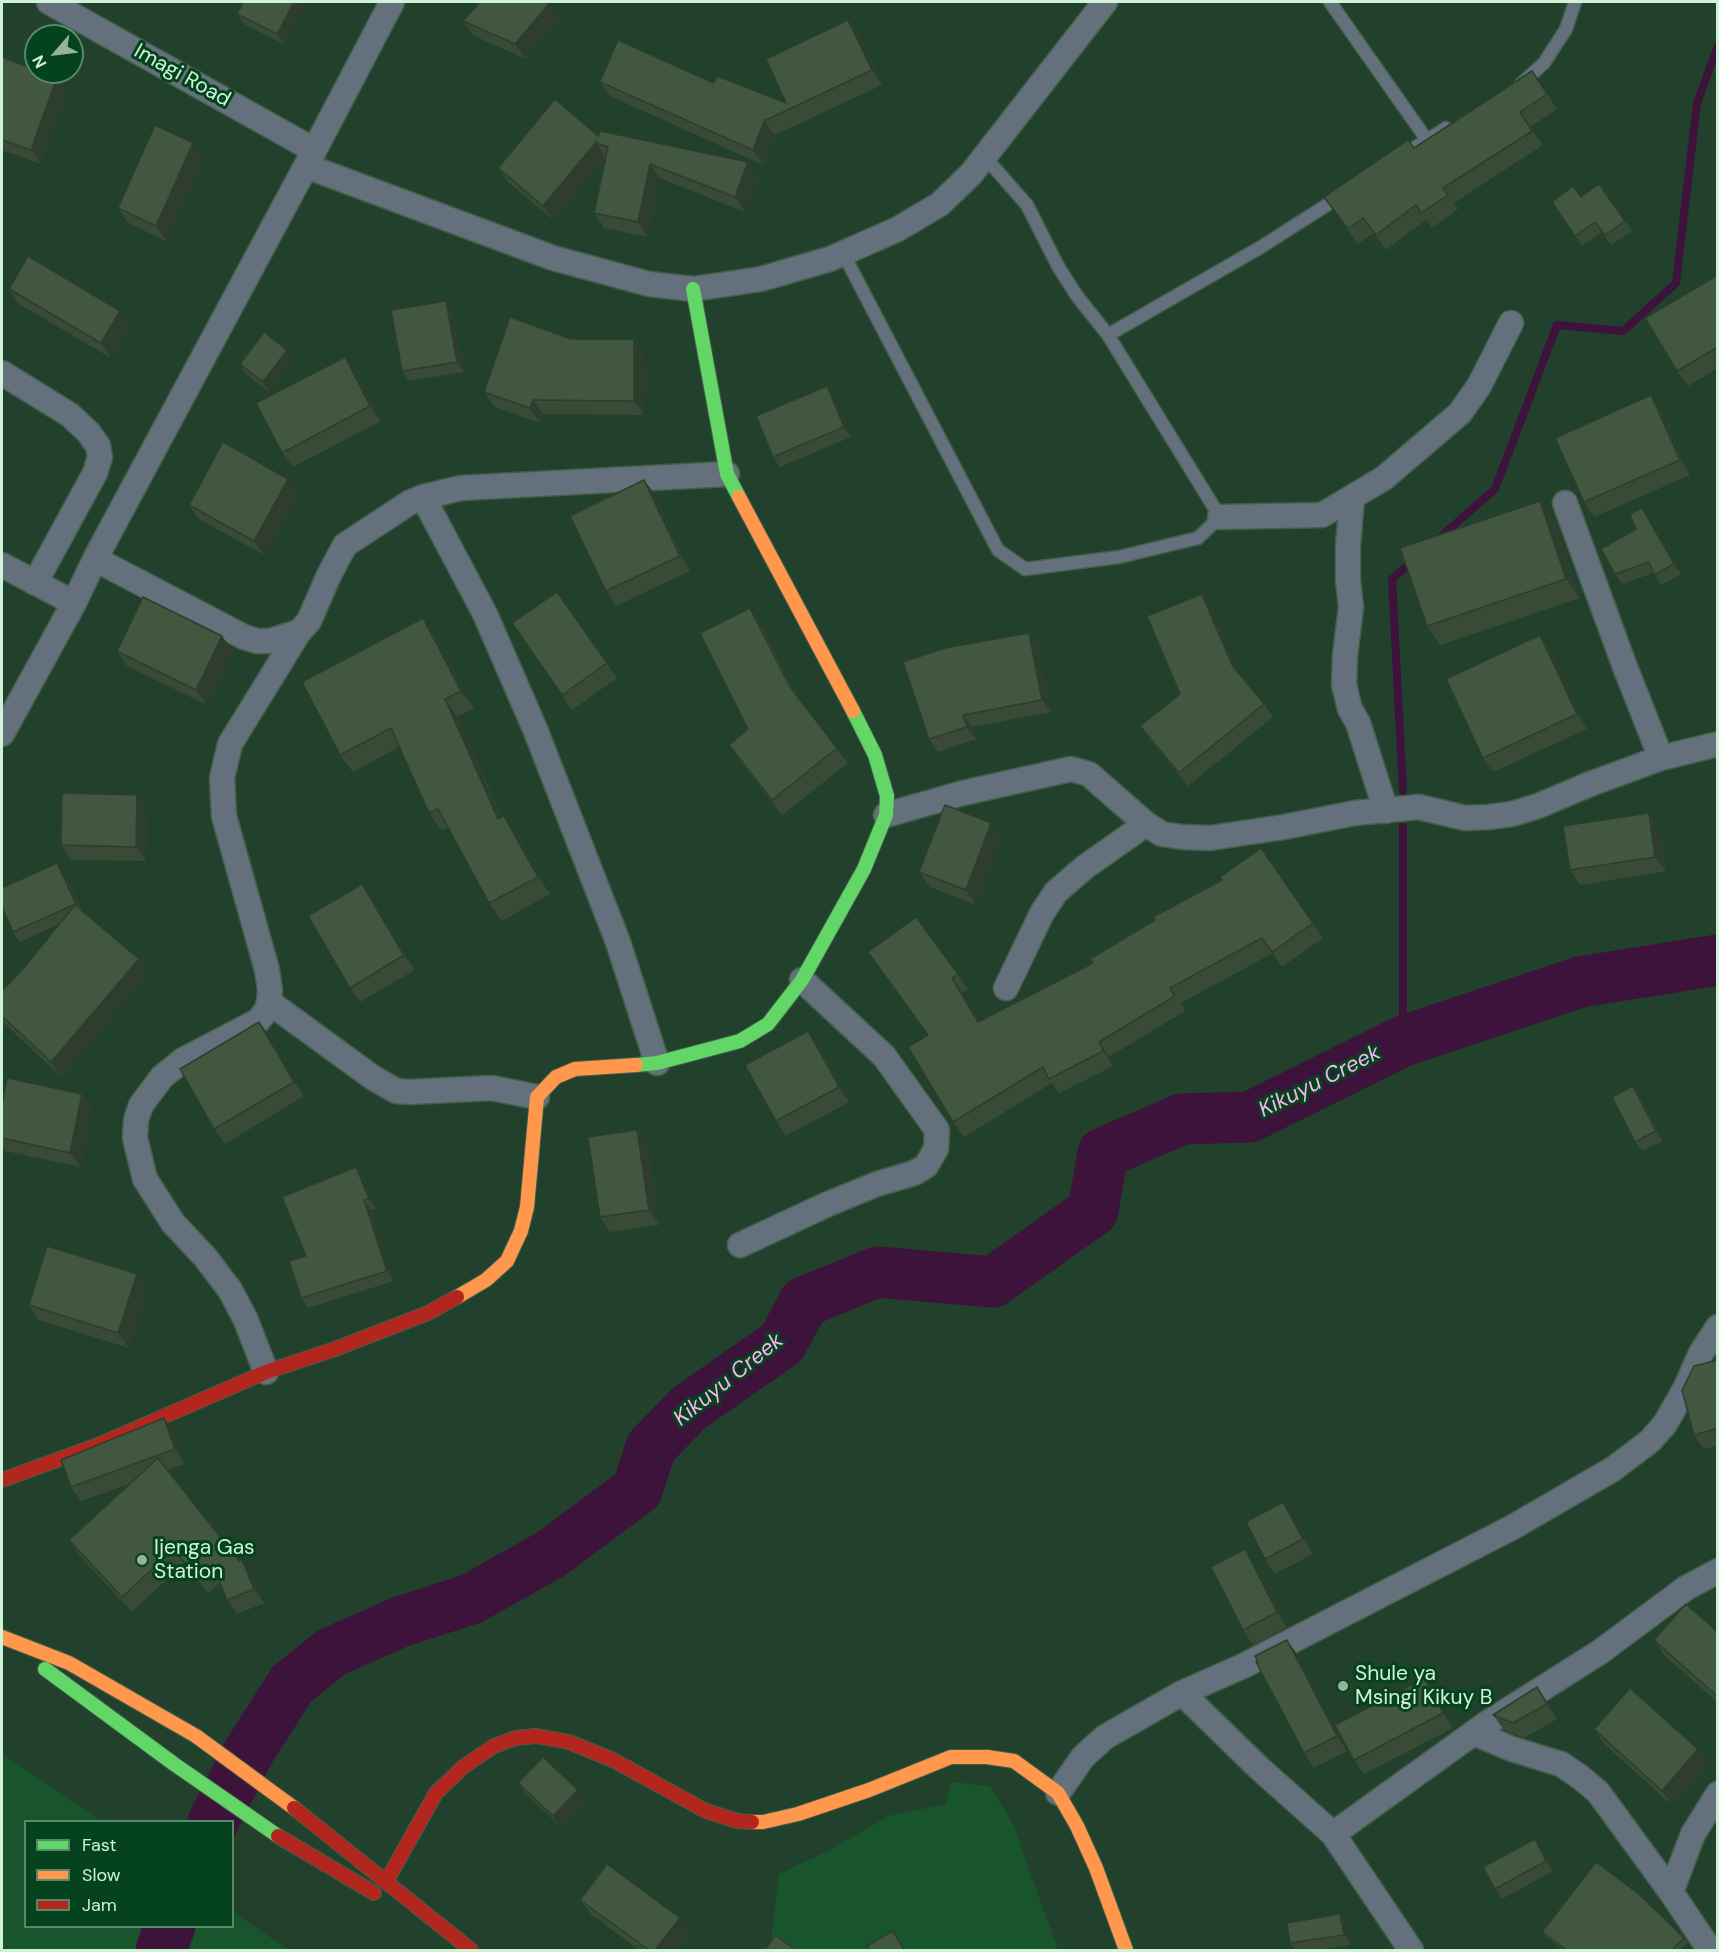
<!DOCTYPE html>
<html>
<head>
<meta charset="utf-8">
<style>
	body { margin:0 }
	#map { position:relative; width:1719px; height:1952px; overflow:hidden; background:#21412c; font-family:"DM Sans",sans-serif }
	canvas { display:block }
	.frame { position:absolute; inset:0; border:3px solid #cff3d6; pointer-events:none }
	.legend { position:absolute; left:24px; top:1820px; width:210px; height:108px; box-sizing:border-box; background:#05431e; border:2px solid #568968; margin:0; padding:8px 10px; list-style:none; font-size:18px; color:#cff3d6 }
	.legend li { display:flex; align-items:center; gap:12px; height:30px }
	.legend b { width:30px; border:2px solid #568968 }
	.north { position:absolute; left:24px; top:24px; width:60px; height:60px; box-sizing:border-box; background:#05431e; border:2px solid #568968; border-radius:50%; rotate:242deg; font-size:16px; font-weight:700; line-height:24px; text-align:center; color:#cff3d6 }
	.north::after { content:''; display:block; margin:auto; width:21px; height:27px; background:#92b59a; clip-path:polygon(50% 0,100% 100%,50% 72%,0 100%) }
</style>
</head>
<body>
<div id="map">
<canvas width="1719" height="1952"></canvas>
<div class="frame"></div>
<ul class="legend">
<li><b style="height:8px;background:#63d668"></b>Fast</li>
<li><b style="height:8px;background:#ff974d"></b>Slow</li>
<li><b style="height:8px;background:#b3261e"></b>Jam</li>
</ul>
<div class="north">N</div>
</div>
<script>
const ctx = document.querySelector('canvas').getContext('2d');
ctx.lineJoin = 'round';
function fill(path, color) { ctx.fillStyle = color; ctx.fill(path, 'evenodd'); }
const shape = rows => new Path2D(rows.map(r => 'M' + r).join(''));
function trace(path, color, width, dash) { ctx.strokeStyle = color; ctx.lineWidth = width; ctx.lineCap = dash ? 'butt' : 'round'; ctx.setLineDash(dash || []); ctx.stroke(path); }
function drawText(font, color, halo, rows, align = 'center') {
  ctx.font = font + ' "DM Sans",sans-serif'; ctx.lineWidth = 6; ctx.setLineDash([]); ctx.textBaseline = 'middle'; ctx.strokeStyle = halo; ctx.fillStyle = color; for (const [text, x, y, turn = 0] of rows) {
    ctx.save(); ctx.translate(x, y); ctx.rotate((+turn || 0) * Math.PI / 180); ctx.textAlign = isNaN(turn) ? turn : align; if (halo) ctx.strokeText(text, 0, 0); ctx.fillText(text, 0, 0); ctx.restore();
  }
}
const built = shape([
	[2,1754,101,1821,26,1822,26,1926,232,1926,233,1912,289,1950,2,1950],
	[951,1782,990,1786,1013,1824,1058,1950,770,1950,779,1874,834,1848,888,1816,946,1804]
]);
const stream = shape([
	[1437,540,1495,489,1557,325,1623,331,1676,283,1697,103,1718,46],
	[1403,791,1392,579,1414,560],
	[1403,1041,1403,827]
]);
const river = shape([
	[213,1822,248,1753,292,1684,332,1652,400,1622,471,1599,551,1554,637,1490,651,1447,689,1408,782,1343,804,1302,877,1272,993,1282,1093,1211,1103,1153,1182,1119,1250,1117,1403,1041,1580,982,1718,960],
	[161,1950,170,1926]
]);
const lane = shape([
	[1330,2,1427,140],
	[1521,84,1544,63,1566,29,1575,2],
	[984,156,1027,205,1059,268,1077,296,1108,335,1261,247,1341,196],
	[1400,157,1446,128],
	[843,253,998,550,1025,569,1119,557,1198,538,1220,517,1108,335]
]);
const street = shape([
	[49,2,314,150],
	[306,166,553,258,649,284,693,289,761,279,830,259,898,229,940,204,971,174,1105,2],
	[2,373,70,415,89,433,98,446,100,457,95,473,35,583],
	[423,497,485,614,535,729,618,942,657,1063],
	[1352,498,1348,545,1348,581,1351,607,1345,656,1344,685,1350,709,1358,723,1386,811],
	[1565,503,1625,667,1661,758],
	[1220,517,1322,515,1384,478,1460,413,1479,386,1511,323],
	[95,559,244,637,257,641,270,641,299,632,309,621,329,575,345,545,409,503,423,497,461,488,727,474],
	[2,565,74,603],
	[2,734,74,603,95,559,306,166,392,2],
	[886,815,963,793,1071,769,1089,774,1146,824,1162,834,1182,837,1210,838,1284,827,1355,813,1419,807,1465,818,1489,817,1512,814,1538,806,1590,784,1661,758,1718,744],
	[1006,988,1042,913,1056,892,1085,867,1146,824],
	[269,1002,372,1077,396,1091,409,1092,492,1088,537,1097],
	[740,1245,828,1204,877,1184,914,1173,926,1166,936,1149,937,1130,884,1056,802,980],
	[266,1372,245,1318,230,1290,205,1257,173,1223,145,1179,135,1138,136,1120,141,1105,162,1077,183,1060,258,1021,266,1011,269,1002,270,990,267,970,224,816,222,778,230,744,299,632],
	[1182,1693,1259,1768,1333,1834,1411,1950],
	[1474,1733,1512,1749,1561,1764,1580,1777,1598,1792,1671,1892,1710,1950],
	[1058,1793,1083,1757,1105,1737,1182,1693,1243,1666,1513,1527,1613,1469,1650,1441,1665,1424,1685,1389,1701,1353,1718,1327],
	[1333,1834,1486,1724,1600,1652,1686,1588,1718,1571],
	[1671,1892,1693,1834,1718,1794]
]);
const fast = shape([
	[693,289,727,474,739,497],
	[636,1065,657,1063,740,1041,768,1024,802,980,864,869,886,815,887,796,875,755,853,711],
	[45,1669,174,1764,278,1836]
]);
const slow = shape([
	[739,497,853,711],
	[457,1297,486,1280,507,1261,521,1231,527,1207,537,1097,556,1077,575,1069,636,1065],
	[2,1637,69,1663,196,1736,294,1808],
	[752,1822,763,1822,798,1814,869,1790,951,1757,987,1757,1014,1761,1058,1793,1077,1826,1096,1868,1126,1950]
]);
const jam = shape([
	[2,1480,98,1445,266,1372,335,1349,428,1313,457,1297],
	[294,1808,471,1950],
	[278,1836,374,1893],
	[386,1882,436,1793,463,1767,494,1746,516,1738,536,1736,569,1742,613,1760,706,1811,738,1821,752,1822]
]);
const wall = shape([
	[306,2,284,44,244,24,237,14],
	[559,18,526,59,474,36,463,21],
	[848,20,859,35,882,85,775,135,763,165,610,96,600,82,786,103],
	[2,57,67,91,41,164,2,150],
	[1532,71,1557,109,1530,127,1543,145,1454,203,1458,209,1432,228,1426,220,1386,250,1374,233,1358,244,1324,197,1414,148],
	[598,136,759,177,745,212,660,178,648,237,604,228,594,213,606,157,553,220,509,183,498,168],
	[193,143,204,157,166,241,128,223,118,208],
	[1599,184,1632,231,1611,245,1602,232,1582,246,1552,202,1581,197],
	[1718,275,1718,368,1688,386,1677,371],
	[9,289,130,325,111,358,19,304],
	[453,311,464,372,409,381,402,371],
	[571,339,634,339,645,354,644,415,543,414,540,423,495,407,484,392],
	[287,350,294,359,269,392,246,374,240,364],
	[345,357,355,372,381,421,293,467,282,453],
	[827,386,834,396,851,437,780,467,773,457],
	[1662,410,1690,475,1594,517,1584,502],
	[288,479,298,494,264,555,199,519,189,505],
	[644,480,655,495,690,571,616,606,606,591],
	[1649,518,1681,574,1661,585,1653,573,1622,584,1615,574,1636,529],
	[1554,520,1580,598,1440,645,1427,626],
	[557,592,617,678,572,710,512,623],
	[1211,607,1239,674,1264,704,1273,717,1188,786,1149,739,1140,726,1180,694],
	[761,623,798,698,848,763,782,815,739,760,729,745,748,729],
	[1029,633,1038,645,1051,712,972,727,976,739,938,752,929,739],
	[435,635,474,708,457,717,502,817,516,833,550,894,502,921,489,903,448,828,441,830,429,813,399,747,353,772,340,755],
	[1540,635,1551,650,1587,729,1493,772,1483,758],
	[117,651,233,651,207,705,127,666],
	[137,795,147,810,146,861,71,860,61,845],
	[1649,813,1659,828,1666,871,1580,885,1570,870],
	[991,823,1002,838,976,905,930,887,919,872],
	[1261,848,1323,938,1282,967,1273,953,1181,1003,1185,1011,1109,1057,1113,1066,1059,1093,1052,1083,964,1137,953,1122,927,1035,916,917,968,989,962,993,979,1021,1093,963,1222,880],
	[64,873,81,909,139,959,149,974,61,1077,2,1021,2,991,22,970,59,924,20,942,13,932],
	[362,884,372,898,415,970,360,1002,350,988],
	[270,1037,304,1096,225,1144,214,1129],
	[819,1046,849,1102,786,1136,776,1121],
	[82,1094,92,1108,81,1167,5,1151,2,1146,2,1104],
	[1640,1096,1663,1141,1642,1151,1635,1142],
	[637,1130,648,1145,659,1225,610,1232,600,1217],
	[363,1177,376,1209,371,1210,394,1281,308,1308,301,1298,306,1256],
	[147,1289,129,1348,39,1320,29,1305],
	[1718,1360,1718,1446,1704,1449,1694,1435],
	[174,1433,185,1464,168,1470,239,1561,242,1560,252,1574,264,1603,237,1614,227,1600,220,1583,208,1593,184,1563,132,1612,79,1555,69,1540,130,1484,81,1501,71,1487],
	[1294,1517,1313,1554,1275,1574,1265,1559],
	[1255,1564,1287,1627,1253,1645,1243,1630],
	[1718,1632,1718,1703,1664,1655,1654,1640],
	[1297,1654,1347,1751,1314,1768,1304,1753],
	[1435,1693,1453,1728,1364,1774,1354,1760],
	[1547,1702,1557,1719,1524,1738,1504,1730,1493,1715],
	[1594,1729,1698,1749,1708,1764,1672,1805,1604,1744],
	[518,1783,585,1800,560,1826,525,1793],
	[1542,1849,1553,1871,1502,1899,1495,1889],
	[580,1900,690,1933,677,1950,639,1950,591,1914],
	[1340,1914,1347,1924,1351,1945,1315,1950,1295,1950,1290,1943],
	[1542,1932,1684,1938,1688,1943,1680,1950,1564,1950,1546,1937]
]);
const shadedWall = shape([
	[294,2,306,2,284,44,277,34],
	[549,4,559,18,526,59,515,44],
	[848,20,859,35,882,85,872,70],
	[57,77,67,91,41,164,31,150],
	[764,121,775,135,763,165,753,150],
	[597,141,596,143,606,157,553,220,543,206],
	[193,143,204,157,166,241,156,226],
	[748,162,759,177,745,212,735,197],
	[650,164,660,178,648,237,638,222],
	[446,301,453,311,464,372,457,362],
	[120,311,130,325,111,358,101,343],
	[634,339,645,354,644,415,634,401],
	[287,350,294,359,269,392,263,382],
	[345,357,355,372,381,421,370,406],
	[827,386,834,396,851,437,844,427],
	[1651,395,1662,410,1690,475,1680,460],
	[533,400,543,414,540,423,530,408],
	[288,479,298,494,264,555,254,541],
	[644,480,655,495,690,571,680,556],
	[1540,501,1554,520,1580,598,1566,579],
	[1642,508,1649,518,1681,574,1674,564],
	[1202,594,1211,607,1241,678,1232,665],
	[750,608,761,623,800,702,790,687],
	[423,618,435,635,474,708,461,691],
	[1029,633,1038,645,1051,712,1042,700],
	[1540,635,1551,650,1587,729,1577,714],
	[222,636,233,651,207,705,196,690],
	[445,699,457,717,510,837,498,819],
	[963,715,972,727,976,739,967,727],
	[137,795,147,810,146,861,136,847],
	[1649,813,1659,828,1666,871,1655,857],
	[504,816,516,833,550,894,538,877],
	[991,823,1002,838,976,905,966,890],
	[57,863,64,873,82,914,76,904],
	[362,884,372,898,415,970,404,955],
	[139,959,149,974,61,1077,51,1062],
	[952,978,962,993,988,1037,978,1022],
	[259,1022,270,1037,304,1096,294,1082],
	[808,1031,819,1046,849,1102,839,1087],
	[1099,1042,1109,1057,1113,1066,1103,1051],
	[1633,1086,1640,1096,1663,1141,1656,1131],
	[82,1094,92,1108,81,1167,70,1153],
	[637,1130,648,1145,659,1225,649,1210],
	[356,1167,363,1177,376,1209,369,1199],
	[364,1200,371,1210,394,1281,387,1271],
	[137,1274,147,1289,129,1348,118,1333],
	[164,1418,174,1433,185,1464,175,1449],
	[1283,1502,1294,1517,1313,1554,1303,1539],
	[1245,1549,1255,1564,1287,1627,1277,1612],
	[242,1560,252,1574,264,1603,254,1589],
	[1287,1640,1297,1654,1347,1751,1337,1736],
	[1425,1678,1435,1693,1453,1728,1443,1713],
	[1537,1687,1547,1702,1557,1719,1547,1704],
	[1698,1749,1708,1764,1672,1805,1662,1791],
	[578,1790,585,1800,560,1826,553,1816],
	[1535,1839,1542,1849,1553,1871,1546,1861],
	[1340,1914,1347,1924,1351,1945,1344,1935],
	[680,1918,690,1933,677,1950,655,1950]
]);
const building = shape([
	[243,2,294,2,277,34,237,14,243,2],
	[480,2,546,2,549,4,515,44,463,21,480,2],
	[848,20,872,70,764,121,753,150,600,82,618,40,714,83,717,76,786,103,766,59,848,20],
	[2,57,36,70,36,72,43,72,57,77,31,150,2,140,2,57],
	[1532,71,1547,94,1520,112,1532,131,1443,188,1448,195,1421,213,1416,205,1376,235,1363,218,1348,229,1324,197,1408,140,1414,148,1532,71],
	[555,99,598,136,600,131,748,162,735,197,650,164,638,222,594,213,608,147,596,143,597,141,543,206,498,168,555,99],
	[155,125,193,143,156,226,118,208,155,125],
	[1599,184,1625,221,1605,235,1595,222,1575,236,1552,202,1573,186,1581,197,1599,184],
	[28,256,120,311,101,343,9,289,28,256],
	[1718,275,1718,347,1677,371,1645,318,1718,275],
	[446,301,457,362,402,371,391,310,446,301],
	[510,317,571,339,634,339,634,401,533,400,530,408,484,392,510,317],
	[264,332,287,350,263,382,240,364,264,332],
	[345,357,370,406,282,453,256,403,345,357],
	[827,386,844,427,773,457,756,416,827,386],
	[1651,395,1680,460,1584,502,1555,438,1651,395],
	[223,442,288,479,254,541,189,505,223,442],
	[644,480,680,556,606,591,570,516,644,480],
	[1540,501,1566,579,1427,626,1400,548,1540,501],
	[1642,508,1674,564,1654,575,1649,562,1615,574,1601,549,1636,529,1630,514,1642,508],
	[557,592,607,663,562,695,512,623,557,592],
	[1202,594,1232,665,1264,704,1179,773,1140,726,1180,694,1147,616,1202,594],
	[143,597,222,636,196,690,117,651,143,597],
	[750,608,790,687,837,748,772,800,729,745,748,729,700,633,750,608],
	[423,618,461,691,445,699,498,819,504,816,538,877,489,903,438,809,429,813,391,728,340,755,302,682,423,618],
	[1029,633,1042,700,963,715,967,727,929,739,903,662,945,648,1029,633],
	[1540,635,1577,714,1483,758,1446,679,1540,635],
	[62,793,137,795,136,847,61,845,62,793],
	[945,805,991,823,966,890,919,872,945,805],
	[1649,813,1655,857,1570,870,1563,826,1649,813],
	[1261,848,1313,923,1272,952,1262,938,1170,988,1175,996,1099,1042,1103,1051,1049,1079,1043,1067,953,1122,908,1047,928,1035,868,952,916,917,958,974,952,978,978,1022,1093,963,1090,959,1155,920,1153,917,1222,880,1220,877,1261,848],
	[57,863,76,904,13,932,2,907,2,888,57,863],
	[362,884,404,955,350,988,308,916,362,884],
	[75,905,139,959,51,1062,2,1016,2,991,22,970,75,905],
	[259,1022,294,1082,214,1129,180,1069,259,1022],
	[808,1031,839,1087,776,1121,745,1065,808,1031],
	[7,1078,82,1094,70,1153,2,1138,2,1104,7,1078],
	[1633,1086,1656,1131,1635,1142,1612,1097,1633,1086],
	[637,1130,649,1210,600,1217,588,1137,637,1130],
	[356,1167,369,1199,364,1200,387,1271,301,1298,289,1261,306,1256,282,1197,356,1167],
	[47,1246,137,1274,118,1333,29,1305,47,1246],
	[1718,1360,1718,1428,1694,1435,1682,1390,1694,1366,1718,1360],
	[164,1418,175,1449,71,1487,61,1460,164,1418],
	[158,1458,239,1561,242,1560,254,1589,227,1600,213,1566,198,1579,174,1549,122,1597,69,1540,158,1458],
	[1283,1502,1303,1539,1265,1559,1246,1522,1283,1502],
	[1245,1549,1277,1612,1243,1630,1211,1567,1245,1549],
	[1686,1604,1718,1632,1718,1697,1654,1640,1686,1604],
	[1287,1640,1337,1736,1304,1753,1256,1662,1258,1661,1255,1656,1287,1640],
	[1425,1678,1443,1713,1354,1760,1335,1725,1425,1678],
	[1537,1687,1547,1704,1513,1723,1493,1715,1537,1687],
	[1630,1688,1698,1749,1662,1791,1594,1729,1630,1688],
	[543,1757,578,1790,553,1816,518,1783,543,1757],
	[1535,1839,1546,1861,1495,1889,1483,1867,1535,1839],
	[1596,1862,1640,1895,1684,1938,1672,1950,1567,1950,1542,1932,1596,1862],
	[607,1864,680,1918,655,1950,649,1950,580,1900,607,1864],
	[1340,1914,1344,1935,1290,1943,1287,1923,1340,1914],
	[893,1931,904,1950,870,1950,867,1946,893,1931],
	[775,1935,796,1950,765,1950,775,1935]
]);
const markers = [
	[142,1560,6,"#92b59a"],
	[1343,1686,6,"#92b59a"]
];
const streetNames = [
	["Imagi Road",182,76,29]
];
const poiNames = [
	["Ijenga Gas",154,1548],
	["Station",154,1572],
	["Shule ya",1355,1674],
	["Msingi Kikuy B",1355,1698]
];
const waterNames = [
	["Kikuyu Creek",1320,1082,-27],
	["Kikuyu Creek",729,1380,-39]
];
fill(built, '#18552d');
trace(stream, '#3d133b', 8);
trace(river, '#3d133b', 51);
trace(lane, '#435f4b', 15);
trace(street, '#435f4b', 27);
trace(fast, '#435f4b', 16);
trace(slow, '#435f4b', 16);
trace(jam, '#435f4b', 16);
trace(lane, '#64717c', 12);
trace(street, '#64717c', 24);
trace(fast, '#63d668', 14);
trace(slow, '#ff974d', 14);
trace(jam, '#b3261e', 14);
fill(wall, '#394b37');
fill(shadedWall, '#2e3d2d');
fill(building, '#425740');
trace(building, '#2e3d2d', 1.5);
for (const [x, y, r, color] of markers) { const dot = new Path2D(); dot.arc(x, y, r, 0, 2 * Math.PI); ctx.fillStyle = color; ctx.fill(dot); trace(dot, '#05431e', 2); }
drawText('21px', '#cff3d6', '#05431e', streetNames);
drawText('21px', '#cff3d6', '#05431e', poiNames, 'left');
drawText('italic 22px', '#fcb4f3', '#05431e', waterNames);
</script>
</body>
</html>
